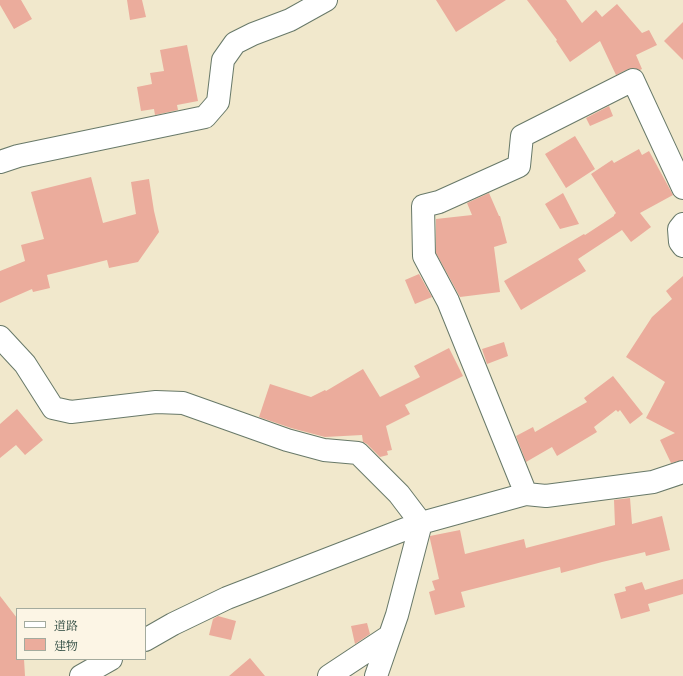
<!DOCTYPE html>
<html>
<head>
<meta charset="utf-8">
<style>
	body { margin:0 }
	#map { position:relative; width:683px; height:676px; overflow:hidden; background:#f1e8cc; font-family:"IM FELL French Canon","Noto Serif JP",serif }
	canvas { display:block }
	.legend { position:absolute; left:16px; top:608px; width:130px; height:52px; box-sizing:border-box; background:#fcf5e5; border:1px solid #a4ab9e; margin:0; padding:5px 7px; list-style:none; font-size:12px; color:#1f3d34 }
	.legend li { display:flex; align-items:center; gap:8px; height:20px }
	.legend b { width:20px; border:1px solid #a4ab9e }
</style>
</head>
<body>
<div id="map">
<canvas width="683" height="676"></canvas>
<ul class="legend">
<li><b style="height:5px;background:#fff"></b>道路</li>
<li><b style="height:11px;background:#ebac9c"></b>建物</li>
</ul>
</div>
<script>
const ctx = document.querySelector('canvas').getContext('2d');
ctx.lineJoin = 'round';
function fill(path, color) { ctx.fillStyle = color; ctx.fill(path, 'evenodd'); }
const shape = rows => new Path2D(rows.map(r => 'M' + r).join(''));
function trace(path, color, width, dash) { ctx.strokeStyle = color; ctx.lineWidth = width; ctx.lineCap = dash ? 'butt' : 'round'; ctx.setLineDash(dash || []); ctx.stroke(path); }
const building = shape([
	[0,0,21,0,32,19,14,29,0,5],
	[127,0,142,0,146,17,130,20],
	[436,0,506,0,456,32],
	[527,0,566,0,582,23,596,10,602,17,617,4,642,33,649,30,657,45,636,55,642,69,640,70,633,68,628,69,616,75,600,41,570,62,556,41,557,40],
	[683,22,683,60,664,41],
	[187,45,198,101,177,105,178,110,155,115,154,109,141,111,137,87,152,84,150,73,164,71,160,50],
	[609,106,613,116,590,126,586,118],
	[575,136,595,169,566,188,545,154],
	[639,149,642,155,649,151,673,195,640,213,651,227,631,242,622,230,578,259,586,271,521,310,504,281,584,234,585,235,614,216,614,215,616,213,591,174,612,160,614,163],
	[91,177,103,223,136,214,131,182,149,179,154,211,159,232,138,262,109,268,107,260,47,275,50,288,33,292,32,289,0,303,0,271,25,261,21,245,44,239,31,192],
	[489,193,499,216,500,216,507,243,494,247,500,292,460,297,436,253,436,219,472,215,467,203],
	[563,193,579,224,560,229,545,204],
	[419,274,432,297,415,304,405,280],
	[683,276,683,460,671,463,660,440,675,433,646,418,665,382,626,357,652,317,672,299,666,291],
	[504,342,508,356,487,364,482,349],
	[449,348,463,376,405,405,410,414,386,426,392,450,387,451,388,455,380,457,367,444,363,442,362,435,325,437,291,428,259,417,270,384,311,397,325,390,326,391,363,369,380,397,420,377,414,366],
	[613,376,643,414,630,424,620,410,618,412,616,410,594,427,597,432,557,456,552,447,526,462,516,436,533,427,535,432,587,402,584,398],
	[17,409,43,440,25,455,16,445,0,458,0,424],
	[630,498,632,524,662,516,670,550,646,556,645,552,602,562,561,573,560,567,461,592,465,607,435,615,429,592,435,590,432,581,439,579,430,539,430,536,460,530,465,554,524,539,526,548,615,525,614,500],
	[683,579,683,594,648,604,650,611,621,619,614,594,626,591,625,587,642,582,645,590],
	[0,596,17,618,17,659,24,659,25,676,0,676],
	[218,616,236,621,231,640,209,635,213,619],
	[367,623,370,634,355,644,351,626],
	[250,658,265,676,229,676]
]);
const minor = shape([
	[0,162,18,156,205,117,218,102,223,60,235,43,253,34,290,20,326,0],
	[683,224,679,229,680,242,683,246],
	[0,337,25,364,53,408,71,412,156,402,183,403,287,440,324,450,358,453,399,494,421,523],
	[526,494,448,301,424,256,423,206,439,202,519,166,522,136,633,80,683,188],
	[145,640,173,624,227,598,421,523,526,494,546,496,653,482,683,472],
	[81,676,111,659],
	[329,676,388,637],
	[376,676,397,615,421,523]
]);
fill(building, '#ebac9c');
trace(minor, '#687969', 24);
trace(minor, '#fff', 22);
</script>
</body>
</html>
